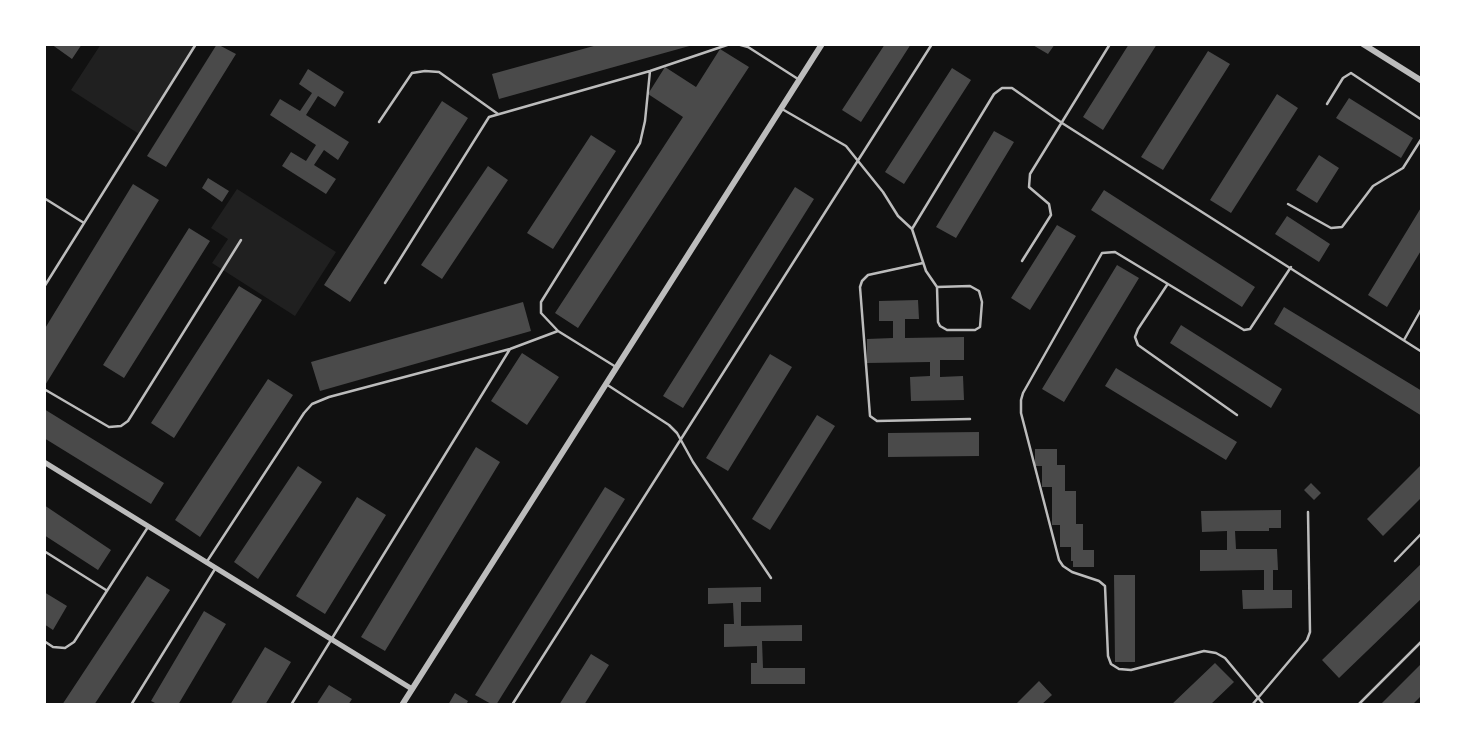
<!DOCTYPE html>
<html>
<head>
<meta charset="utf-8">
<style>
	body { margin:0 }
	#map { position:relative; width:1466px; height:749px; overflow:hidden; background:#111; font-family:Montserrat,sans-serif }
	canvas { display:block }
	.frame { position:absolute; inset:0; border:46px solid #fff; pointer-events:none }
</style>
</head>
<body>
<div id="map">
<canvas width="1466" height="749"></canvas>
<div class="frame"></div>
</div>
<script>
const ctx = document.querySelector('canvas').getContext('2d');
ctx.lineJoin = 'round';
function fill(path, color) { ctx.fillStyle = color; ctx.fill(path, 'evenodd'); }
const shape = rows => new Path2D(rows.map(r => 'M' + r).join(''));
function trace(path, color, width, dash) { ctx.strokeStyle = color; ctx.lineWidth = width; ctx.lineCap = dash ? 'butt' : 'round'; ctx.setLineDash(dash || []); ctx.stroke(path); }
const green = shape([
	[101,44,197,44,139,134,71,90],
	[237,189,336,252,295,316,212,263,228,239,211,228]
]);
const building = shape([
	[51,44,82,44,72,59],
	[217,44,236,54,166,167,147,156],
	[601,44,693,45,499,99,492,74],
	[885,44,911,44,861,122,842,110],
	[1031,44,1055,44,1048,54],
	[1129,44,1157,44,1103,130,1083,117],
	[720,49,749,67,578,328,555,313,683,117,648,94,665,67,696,87],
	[1208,51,1230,64,1163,170,1141,157],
	[952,68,971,80,904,184,885,172],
	[308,69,344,92,335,107,318,96,306,115,349,142,338,160,324,150,314,165,336,179,326,194,282,166,291,152,306,161,316,145,270,115,280,99,300,111,312,93,299,84],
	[1277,94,1298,108,1231,213,1210,200],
	[1349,98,1413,138,1401,158,1336,118],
	[442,101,468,118,350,302,324,285],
	[994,131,1014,142,956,238,936,227],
	[591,135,616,151,553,249,527,233],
	[1319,155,1339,168,1317,203,1296,190],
	[488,166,508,180,442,279,421,265],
	[208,178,229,191,222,202,202,188],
	[133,184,159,200,44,387,44,330],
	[795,187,814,199,683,408,663,396],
	[1104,190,1255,287,1242,307,1091,210],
	[1422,206,1422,249,1387,307,1368,295],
	[1287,216,1330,244,1319,262,1275,234],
	[1057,225,1076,236,1030,310,1011,298],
	[189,228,210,241,124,378,103,365],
	[1117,265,1139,278,1064,402,1042,389],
	[239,286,262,300,174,438,151,423],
	[918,300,919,319,905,319,905,338,964,337,964,360,940,360,940,377,963,376,964,400,911,401,910,377,930,376,930,362,867,363,867,339,893,338,893,321,879,321,879,301],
	[523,302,531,331,320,391,311,362],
	[1284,307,1422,391,1422,416,1274,324],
	[1181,325,1282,389,1271,408,1170,343],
	[522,353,559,377,527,425,491,401],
	[770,354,792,367,728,471,706,458],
	[1116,368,1237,442,1226,460,1105,386],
	[268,379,293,395,200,537,175,520],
	[44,409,164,483,151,504,44,438],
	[817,415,835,426,770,530,752,519],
	[979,432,979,456,888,457,888,433],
	[476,447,500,462,385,651,361,637],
	[1035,449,1057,449,1057,465,1065,465,1065,491,1076,491,1076,524,1083,524,1083,550,1094,550,1094,567,1073,567,1073,561,1071,561,1071,547,1060,547,1060,525,1052,525,1052,487,1042,487,1042,466,1035,466],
	[1422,464,1422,497,1383,536,1367,519],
	[298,466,322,482,258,579,234,562],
	[1311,483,1321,493,1314,500,1304,490],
	[605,487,625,499,496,705,493,705,475,695],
	[357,497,386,515,325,614,296,596],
	[44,505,111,550,98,570,44,535],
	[1281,510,1281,528,1269,528,1269,531,1235,531,1236,549,1277,549,1278,570,1273,570,1273,590,1292,590,1292,608,1243,609,1242,590,1264,590,1264,570,1200,571,1200,550,1227,550,1227,531,1202,532,1201,511],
	[1422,563,1422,598,1339,678,1322,660],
	[1114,575,1135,575,1135,662,1115,662],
	[147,576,170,590,94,705,62,705],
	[761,587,761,602,741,602,741,626,802,625,802,641,762,641,763,668,805,668,805,684,751,684,751,663,757,663,757,646,724,647,724,624,734,624,733,603,708,604,708,588],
	[44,592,67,606,53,630,44,624],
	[204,611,226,624,178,705,159,705,151,701],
	[265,647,291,662,265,705,230,705],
	[591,654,609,665,584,705,559,705],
	[1215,663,1234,682,1210,705,1171,705],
	[1422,663,1422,695,1412,705,1380,705],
	[1039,681,1052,695,1041,705,1015,705],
	[329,685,352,699,348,705,316,705],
	[455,693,468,701,466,705,448,705]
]);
const service = shape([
	[737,44,748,47,798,79],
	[1327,104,1343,78,1351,73,1422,120],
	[782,109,846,146,883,192,898,216,912,229,926,271,937,287,970,286,979,291,982,302,980,327,975,330,947,330,940,326,938,322,937,287],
	[379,122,412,73,425,71,439,72,498,114],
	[44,198,84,223],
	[1288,204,1331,228,1342,227,1373,186,1403,168,1422,138],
	[912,229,994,94,1002,88,1012,88,1062,123,1422,352],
	[1022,261,1051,215,1049,204,1029,187,1030,174,1110,44],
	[923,263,868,275,862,281,860,287,870,416,877,421,970,419],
	[385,283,489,117,650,71,730,44],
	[1167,285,1138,329,1135,337,1138,345,1237,415],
	[44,287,196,44],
	[1404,340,1422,308],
	[616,367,558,331,541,313,541,302,640,143,645,121,650,71],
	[606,384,669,425,677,433,693,462,771,578],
	[44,389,109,427,121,426,128,421,241,240],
	[44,551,106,590],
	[1395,561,1422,533],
	[206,563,304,413,312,404,329,397,510,349,558,331],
	[44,641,53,647,65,648,74,642,148,527],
	[131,705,215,569],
	[291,705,510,349],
	[512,705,932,44],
	[1252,705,1307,640,1310,632,1308,512],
	[1264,705,1225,658,1216,653,1204,651,1131,670,1119,669,1111,664,1108,656,1105,586,1099,581,1072,572,1063,566,1059,560,1021,413,1021,400,1023,393,1102,253,1115,252,1244,330,1250,329,1291,267],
	[1358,705,1422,641]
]);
const minor = shape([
	[44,462,412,689]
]);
const tertiary = shape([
	[1363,44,1422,81],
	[402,705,822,44]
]);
fill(green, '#202020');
fill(building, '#4a4a4a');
trace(service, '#bcbcbc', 2.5);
trace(minor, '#bcbcbc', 5);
trace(tertiary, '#bcbcbc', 6);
</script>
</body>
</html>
